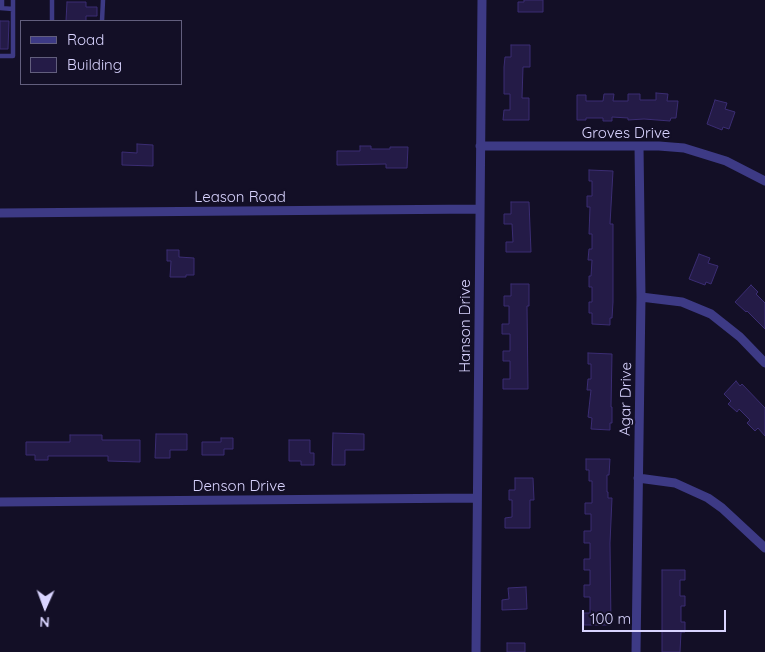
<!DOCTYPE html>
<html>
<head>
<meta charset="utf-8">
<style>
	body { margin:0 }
	#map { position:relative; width:765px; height:652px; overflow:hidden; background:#130f26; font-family:Quicksand,sans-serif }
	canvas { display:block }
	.legend { position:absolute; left:20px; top:20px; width:162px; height:65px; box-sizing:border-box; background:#130f26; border:1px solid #625e7d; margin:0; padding:6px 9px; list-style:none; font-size:15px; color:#d9d4ff }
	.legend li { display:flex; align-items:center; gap:10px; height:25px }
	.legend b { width:25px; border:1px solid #625e7d }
	.north { position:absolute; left:20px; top:582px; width:50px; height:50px; -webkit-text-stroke:4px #130f26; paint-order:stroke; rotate:182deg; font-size:14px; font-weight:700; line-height:20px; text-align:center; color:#d9d4ff }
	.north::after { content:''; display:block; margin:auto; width:18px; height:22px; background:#d9d4ff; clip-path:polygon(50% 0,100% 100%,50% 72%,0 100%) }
	.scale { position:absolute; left:582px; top:610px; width:144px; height:22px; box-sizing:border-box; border:2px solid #d9d4ff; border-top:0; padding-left:6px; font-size:15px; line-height:18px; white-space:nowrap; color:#d9d4ff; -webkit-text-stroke:4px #130f26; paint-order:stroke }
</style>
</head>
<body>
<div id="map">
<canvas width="765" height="652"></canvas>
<ul class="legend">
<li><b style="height:6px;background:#3d3a85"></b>Road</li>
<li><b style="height:14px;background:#241b47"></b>Building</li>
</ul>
<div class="north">N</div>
<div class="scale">100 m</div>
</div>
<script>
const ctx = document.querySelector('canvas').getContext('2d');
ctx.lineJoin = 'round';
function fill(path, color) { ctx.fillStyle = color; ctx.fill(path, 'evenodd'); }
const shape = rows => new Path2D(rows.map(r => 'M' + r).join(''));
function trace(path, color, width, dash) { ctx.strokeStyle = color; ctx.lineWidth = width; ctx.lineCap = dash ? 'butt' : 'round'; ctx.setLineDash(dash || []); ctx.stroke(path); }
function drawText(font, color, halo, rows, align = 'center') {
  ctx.font = font + ' Quicksand,sans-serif'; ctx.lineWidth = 4.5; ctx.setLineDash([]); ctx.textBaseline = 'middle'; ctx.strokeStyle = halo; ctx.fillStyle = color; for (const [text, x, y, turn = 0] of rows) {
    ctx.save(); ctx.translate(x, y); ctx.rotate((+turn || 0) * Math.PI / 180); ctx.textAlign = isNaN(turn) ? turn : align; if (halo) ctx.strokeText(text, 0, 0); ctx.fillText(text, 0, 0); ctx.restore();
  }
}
const building = shape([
	[524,0,543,0,543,12,518,12,518,2,524,2,524,0],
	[67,2,86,2,86,7,97,7,97,16,86,16,86,21,66,21,67,2],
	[0,21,9,21,8,49,0,49,0,21],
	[511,45,530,45,530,67,523,67,522,98,529,98,529,120,503,120,504,110,510,110,510,94,504,94,504,67,505,57,511,57,511,45],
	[656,93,668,94,667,101,678,101,676,118,671,118,670,121,644,119,628,120,628,118,612,117,612,121,603,121,603,118,586,118,586,120,577,120,577,95,586,95,586,101,603,101,604,94,614,94,613,101,628,101,628,94,640,94,640,100,656,100,656,93],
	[715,100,727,103,725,109,735,112,729,129,723,127,722,130,707,124,715,100],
	[137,144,153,145,153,166,122,165,122,152,137,153,137,144],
	[360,146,371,146,371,149,390,149,390,147,408,147,407,168,386,168,386,164,337,165,337,151,360,151,360,146],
	[589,170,613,171,610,224,613,224,613,302,612,318,610,318,610,325,592,324,592,313,589,313,589,302,592,302,592,287,589,287,589,276,591,276,592,260,588,260,589,249,592,249,592,234,589,234,590,207,587,207,587,196,592,196,592,181,589,181,589,170],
	[511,202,529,202,531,252,506,252,506,242,513,242,512,224,504,224,504,214,511,214,511,202],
	[167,250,179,250,179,257,194,258,194,275,186,275,186,277,170,277,171,261,167,261,167,250],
	[699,254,710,258,708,263,718,266,711,284,706,282,705,285,689,279,699,254],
	[511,284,529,284,529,306,527,306,528,389,503,389,503,379,510,379,510,361,503,361,503,351,510,351,510,334,502,334,502,324,509,324,509,306,504,306,504,296,511,296,511,284],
	[751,285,758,292,756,294,765,303,765,329,747,311,746,312,735,302,751,285],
	[588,353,612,354,611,407,612,407,612,423,610,423,610,430,591,429,592,418,588,417,591,390,587,390,588,379,591,379,591,364,588,364,588,353],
	[736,381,740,386,742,384,765,408,765,436,758,428,755,431,747,423,750,420,739,409,737,412,728,404,731,401,724,394,736,381],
	[333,433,364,434,364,450,345,450,345,465,332,465,333,433],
	[156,434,187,434,187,450,170,450,170,458,155,458,156,434],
	[70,435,102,435,102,440,140,440,140,462,108,461,108,456,48,456,48,460,35,460,35,455,26,455,26,442,70,442,70,435],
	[221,438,233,438,233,449,224,449,224,455,202,455,202,442,221,442,221,438],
	[289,440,310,440,310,453,314,453,314,465,301,465,301,461,289,461,289,440],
	[586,459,610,459,609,475,607,475,607,492,608,492,608,498,612,498,610,543,611,625,584,625,584,613,590,613,590,597,584,597,584,585,590,585,590,570,584,570,584,559,590,559,590,543,584,543,584,531,591,531,591,514,585,514,585,503,592,503,592,481,589,481,589,470,586,470,586,459],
	[515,478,533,478,534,500,530,500,530,528,505,528,505,518,512,517,512,500,509,500,509,490,515,490,515,478],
	[662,570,685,570,685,580,680,580,680,596,685,596,685,606,681,606,681,622,685,622,685,632,681,632,680,652,662,652,662,570],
	[526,587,527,609,502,610,502,600,509,599,508,588,526,587],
	[507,643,525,643,525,652,507,652,507,643]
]);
const service = shape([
	[2,0,2,8],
	[0,8,13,9],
	[52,21,52,0],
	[102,21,103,0],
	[0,56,13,56,13,0]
]);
const minor = shape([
	[480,146,659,146,684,148,726,161,765,181],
	[0,213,479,209],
	[641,297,682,302,711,314,740,337,765,363],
	[638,478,675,483,708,498,722,508,765,548],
	[0,502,477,498],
	[476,652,482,0],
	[636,652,641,297,639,146]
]);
const streetNames = [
	["Groves Drive",626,133],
	["Leason Road",240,197],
	["Hanson Drive",465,326,-90],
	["Agar Drive",626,399,-89],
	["Denson Drive",239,486]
];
fill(building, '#241b47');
trace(building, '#3b2d73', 1);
trace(service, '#3d3a85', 4.5);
trace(minor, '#3d3a85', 9);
drawText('15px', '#d9d4ff', '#130f26', streetNames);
</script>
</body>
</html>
